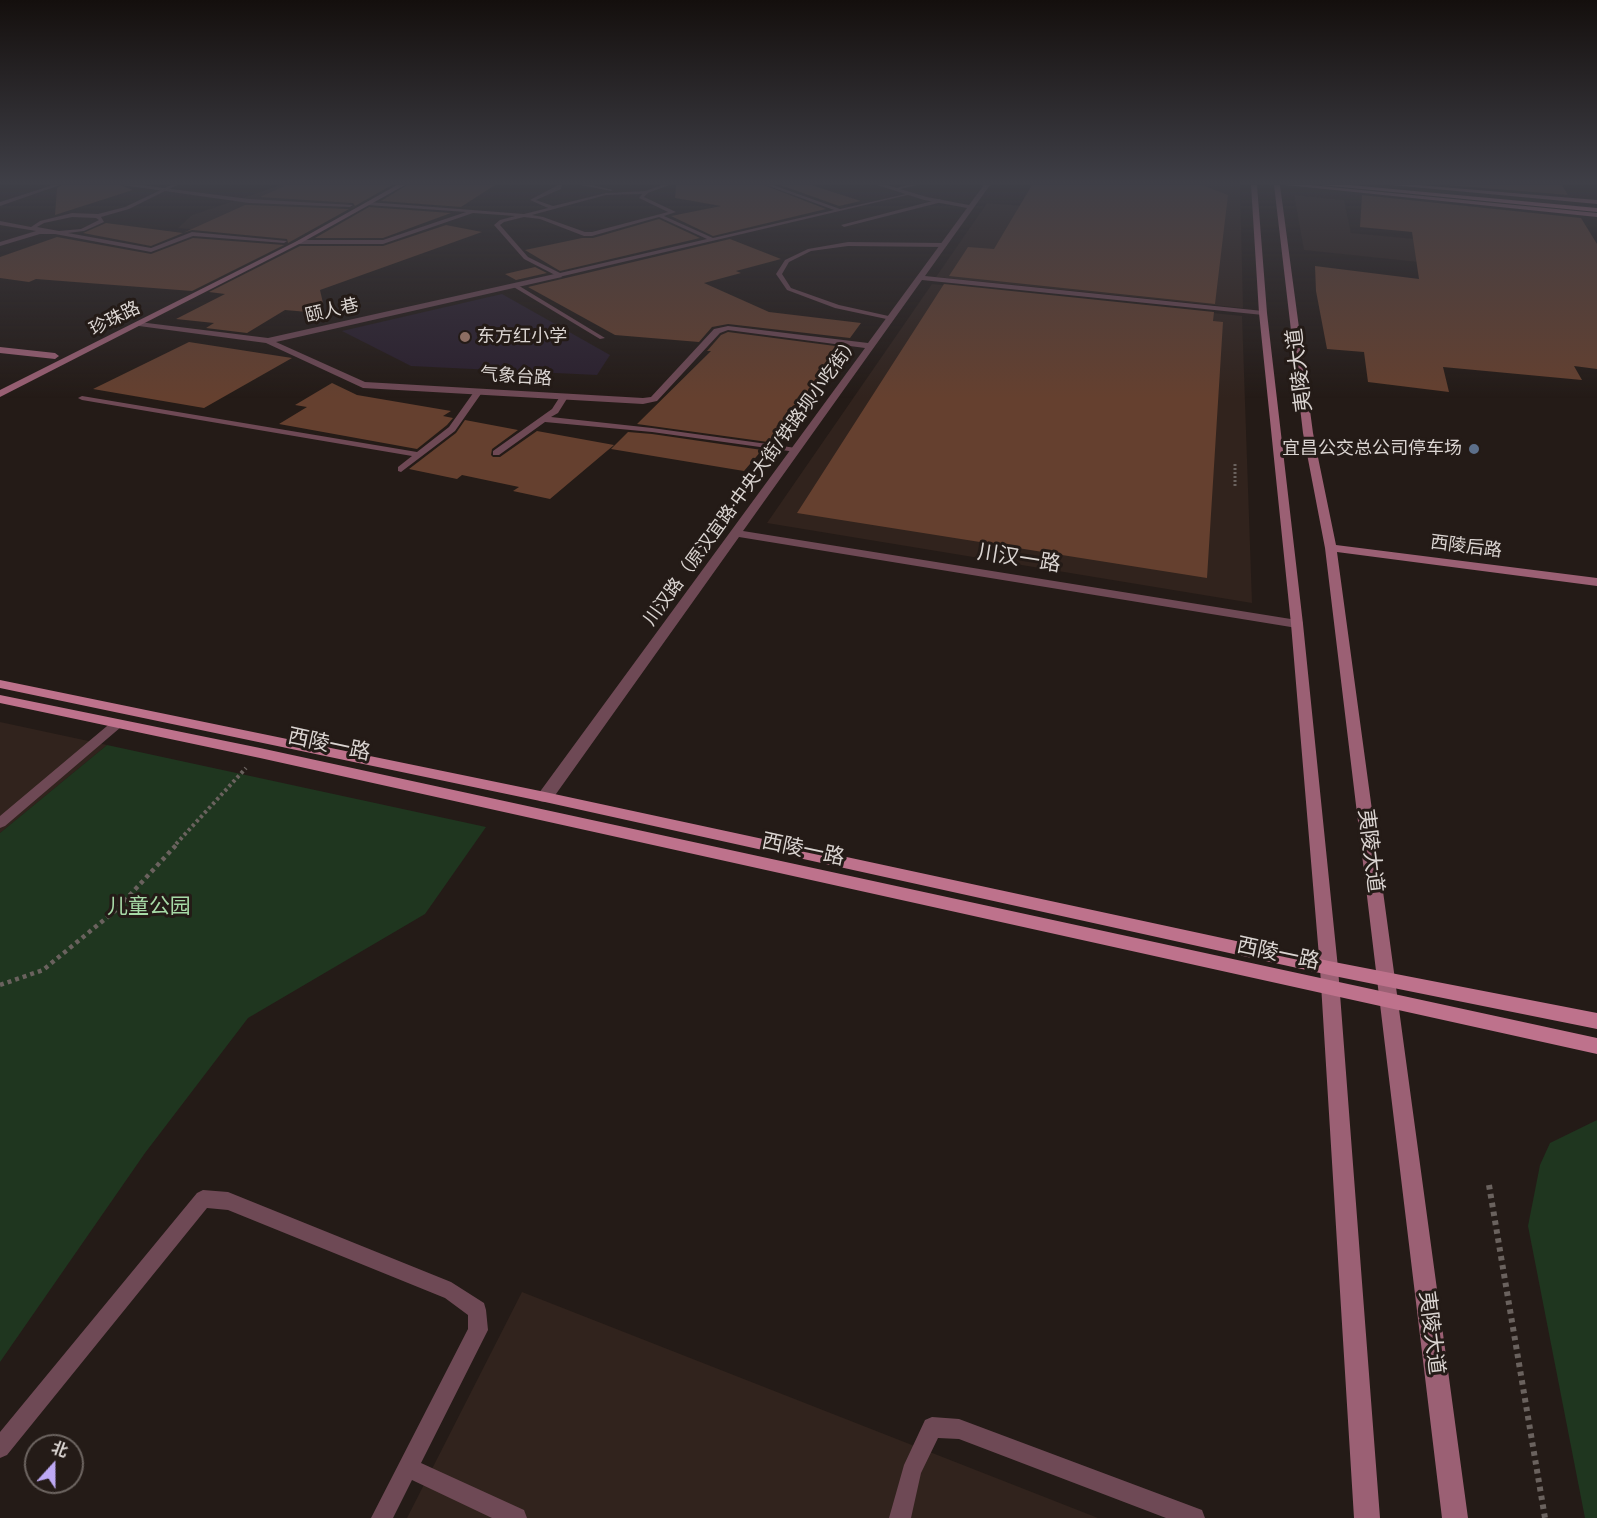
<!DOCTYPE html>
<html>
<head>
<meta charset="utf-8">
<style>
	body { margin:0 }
	#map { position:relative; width:1597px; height:1518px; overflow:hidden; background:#241b17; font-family:Manrope,"Noto Sans SC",sans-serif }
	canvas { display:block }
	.north { position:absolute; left:24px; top:1434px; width:60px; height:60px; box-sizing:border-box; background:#241b17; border:2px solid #6d6561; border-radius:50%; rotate:21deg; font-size:16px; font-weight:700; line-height:24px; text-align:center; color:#dad4d1 }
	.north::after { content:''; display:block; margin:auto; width:21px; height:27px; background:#bea9f5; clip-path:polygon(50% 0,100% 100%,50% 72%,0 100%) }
</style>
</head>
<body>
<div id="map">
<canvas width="1597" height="1518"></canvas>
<div class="north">北</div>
</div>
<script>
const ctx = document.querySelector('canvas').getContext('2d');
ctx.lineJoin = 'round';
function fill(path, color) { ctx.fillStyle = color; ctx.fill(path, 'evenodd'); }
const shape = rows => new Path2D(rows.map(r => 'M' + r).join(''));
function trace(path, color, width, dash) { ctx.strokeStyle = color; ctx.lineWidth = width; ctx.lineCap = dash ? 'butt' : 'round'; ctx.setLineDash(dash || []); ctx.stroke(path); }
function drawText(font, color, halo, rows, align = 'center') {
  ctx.font = font + ' Manrope,"Noto Sans SC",sans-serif'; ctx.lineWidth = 6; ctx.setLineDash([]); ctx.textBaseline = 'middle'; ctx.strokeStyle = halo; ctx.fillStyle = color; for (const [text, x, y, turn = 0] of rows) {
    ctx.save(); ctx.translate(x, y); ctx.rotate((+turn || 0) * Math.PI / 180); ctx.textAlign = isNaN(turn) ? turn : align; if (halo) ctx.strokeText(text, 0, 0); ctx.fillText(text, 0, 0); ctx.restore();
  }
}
const built = shape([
	[281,185,383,185,284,238,178,228,192,215],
	[1048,185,1240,185,1243,308,936,277,987,203,1035,207],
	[1294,195,1344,200,1351,233,1415,239,1419,262,1304,250],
	[932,284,1242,316,1252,603,767,523],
	[0,722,107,745,0,833],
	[522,1292,1098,1518,407,1518]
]);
const education = shape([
	[502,294,610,355,597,375,411,366,342,331]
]);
const green = shape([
	[107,745,486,827,425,914,248,1018,145,1153,0,1362,0,833],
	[1597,1120,1597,1518,1585,1518,1528,1226,1540,1165,1550,1143]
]);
const building = shape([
	[62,185,120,185,133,190,55,215,57,188],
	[287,185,392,185,355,206,353,203,260,197],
	[407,185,495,185,461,207,381,201],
	[676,185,764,185,826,209,713,236,671,216,721,206,675,198],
	[780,185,811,185,861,201,839,206],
	[1032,185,1202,185,1228,195,1215,304,949,276,968,247,994,249],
	[1447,185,1562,185,1568,195],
	[1362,195,1581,218,1597,244,1597,369,1574,366,1582,380,1443,367,1449,392,1368,382,1364,352,1327,349,1316,291,1315,266,1419,279,1412,232,1360,227],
	[245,205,249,205,349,209,288,243,287,239,192,230,183,233],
	[369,207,451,213,383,238,315,238],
	[659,219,700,238,560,271,525,250,582,238,593,238],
	[106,223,183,233,151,246,83,233],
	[446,225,482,232,320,290,323,303,308,312,285,310,247,333,206,328,214,323,176,319,225,294,209,292,300,246,383,246],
	[57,237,151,254,193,238,284,245,192,291,36,279,29,282,0,278,0,257],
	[730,239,781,259,736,271,741,273,704,283,769,312,861,323,850,338,728,324,712,327,699,342,615,335,528,287],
	[535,267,547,273,516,280,505,274],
	[944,284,1214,312,1213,321,1223,322,1207,578,797,513],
	[728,332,843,347,815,383,819,383,782,432,777,432,768,442,637,424,711,351,707,351,721,335],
	[189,342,292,358,204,408,93,389],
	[332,383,357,395,451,411,443,416,453,418,447,425,417,449,279,424,307,407,295,405],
	[465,420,518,430,492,449,491,455,493,457,500,457,537,431,614,445,550,499,513,491,519,487,462,475,457,479,409,469,456,433],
	[628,432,652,434,762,450,744,471,611,449]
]);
const pathFar3 = shape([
	[1235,464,1235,487]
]);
const pathFar2 = shape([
	[176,844,246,768]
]);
const pathFar1 = shape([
	[0,985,43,970,116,910,178,843]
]);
const path = shape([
	[1489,1185,1545,1518]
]);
const lane = shape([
	[53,185,60,185,0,206,0,202,53,185],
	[171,185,177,185,129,209,101,217,104,222,84,231,68,233,151,248,192,232,287,241,284,243,193,236,151,252,55,234,40,234,0,246,0,242,36,231,0,225,0,221,31,227,40,221,72,213,98,214,125,207,171,185],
	[72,217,96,218,99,220,81,229,59,231,37,227,44,223,72,217],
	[558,185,562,185,561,189,536,200,553,206,606,193,645,191,662,185,669,185,648,193,644,197,676,212,664,216,713,238,834,210,766,185,773,185,840,209,910,193,912,194,559,277,524,259,494,225,500,220,515,216,473,213,383,244,299,244,296,242,299,240,383,240,466,212,367,205,369,202,524,214,548,208,530,200,558,185],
	[642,194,639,198,668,212,592,232,585,232,543,217,532,215,606,195,642,194],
	[524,217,540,219,584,236,592,236,659,217,707,239,560,273,528,257,500,225,504,222,524,217],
	[580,185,592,185,613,190,611,191,580,185],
	[907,185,917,185,896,190,894,189,907,185],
	[940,199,942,202,844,227,841,225,940,199],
	[848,242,944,243,947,245,944,247,848,246,811,251,789,262,782,274,791,288,839,305,893,317,894,318,891,320,835,308,787,290,776,274,785,260,808,249,848,242],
	[512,284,516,284,605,338,600,339,512,286,512,284],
	[476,389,483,391,455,431,401,472,398,471,398,467,412,456,82,400,78,398,82,396,417,452,449,427,476,389],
	[561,395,568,397,558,413,551,417,652,428,796,448,800,450,796,452,652,432,545,422,499,455,493,455,493,451,552,409,561,395],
	[117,720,123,724,121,727,5,826,0,828,0,816,113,721,117,720],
	[203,1190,228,1192,451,1282,484,1303,486,1310,488,1330,421,1463,524,1510,527,1518,492,1518,412,1480,393,1518,371,1518,468,1329,468,1315,445,1298,228,1210,207,1208,7,1455,0,1458,0,1432,197,1193,203,1190],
	[932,1417,959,1419,1194,1507,1202,1510,1205,1518,1166,1518,959,1439,938,1438,921,1473,911,1518,889,1518,904,1465,925,1420,932,1417]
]);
const street = shape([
	[122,185,141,185,249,199,353,205,350,207,249,203,122,185],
	[877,185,887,185,927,197,969,205,984,185,990,185,925,276,1263,311,1267,313,1263,315,922,280,743,531,1297,620,1302,621,1303,624,1302,627,1297,628,739,537,551,801,545,802,539,801,537,797,539,793,865,348,728,330,720,333,657,401,643,404,363,388,266,343,139,326,135,324,139,322,268,338,559,273,562,277,276,342,365,382,643,398,651,397,714,329,728,326,868,343,967,208,924,200,877,185]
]);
const secondary = shape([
	[397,185,405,185,301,243,0,397,0,390,297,241,397,185],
	[1251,185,1257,185,1267,313,1303,624,1338,968,1380,1518,1354,1518,1320,968,1291,624,1259,313,1251,185],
	[1274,185,1280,185,1313,433,1336,545,1597,578,1597,586,1337,552,1468,1518,1442,1518,1325,548,1303,433,1274,185],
	[0,347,55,353,59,356,55,359,0,353,0,347]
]);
const primary = shape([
	[1286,185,1310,185,1597,213,1597,217,1286,185],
	[1391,185,1418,185,1597,200,1597,204,1391,185],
	[0,680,545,792,1329,961,1597,1013,1597,1029,1329,975,545,802,0,688,0,680],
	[0,695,260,748,1597,1038,1597,1054,260,758,0,703,0,695]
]);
const highway = shape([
	[1321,185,1350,185,1597,208,1597,212,1321,185]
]);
const markers = [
	[465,337,6,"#8d6e63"],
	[1474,449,6,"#5c6f8a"]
];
const farStreetnames = [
	["颐人巷",332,311,-13],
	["珍珠路",115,319,-27],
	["气象台路",516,377,4],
	["川汉路（原汉宜路·中央大街/铁路坝小吃街）",752,481,-54],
	["西陵后路",1466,547,7]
];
const farPoinames = [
	["东方红小学",477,337],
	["宜昌公交总公司停车场",1462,449,"right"]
];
const streetNames = [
	["夷陵大道",1300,370,-97],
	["川汉一路",1019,559,9],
	["西陵一路",329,745,12],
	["西陵一路",803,850,12],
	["夷陵大道",1370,851,83],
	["西陵一路",1278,954,12],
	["夷陵大道",1431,1333,83]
];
const parkNames = [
	["儿童公园",149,907]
];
fill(built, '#31231d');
fill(education, '#2b202e');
fill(green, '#1f361f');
fill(building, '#65402f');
trace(pathFar3, '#6a625e', 3, [2, 2]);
trace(pathFar2, '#6a625e', 4, [3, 3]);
trace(pathFar1, '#6a625e', 4.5, [4, 4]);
trace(path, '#6a625e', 6, [4.5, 4.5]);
fill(lane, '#6e4955');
fill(street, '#6e4955');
fill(secondary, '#9b6074');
fill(primary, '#be728c');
fill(highway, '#de82a2');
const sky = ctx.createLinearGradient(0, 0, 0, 398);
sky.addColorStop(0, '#140f0d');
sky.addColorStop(0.46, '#3f3f47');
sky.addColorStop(1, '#3f3f4700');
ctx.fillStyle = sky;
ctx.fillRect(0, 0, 1597, 398);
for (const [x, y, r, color] of markers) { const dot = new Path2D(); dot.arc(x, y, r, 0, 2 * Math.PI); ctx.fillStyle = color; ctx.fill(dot); trace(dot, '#241b17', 2); }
drawText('18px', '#dad4d1', '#241b17', farStreetnames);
drawText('18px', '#dad4d1', '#241b17', farPoinames, 'left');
drawText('21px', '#dad4d1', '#241b17', streetNames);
drawText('21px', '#a7daa7', '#241b17', parkNames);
</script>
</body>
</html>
